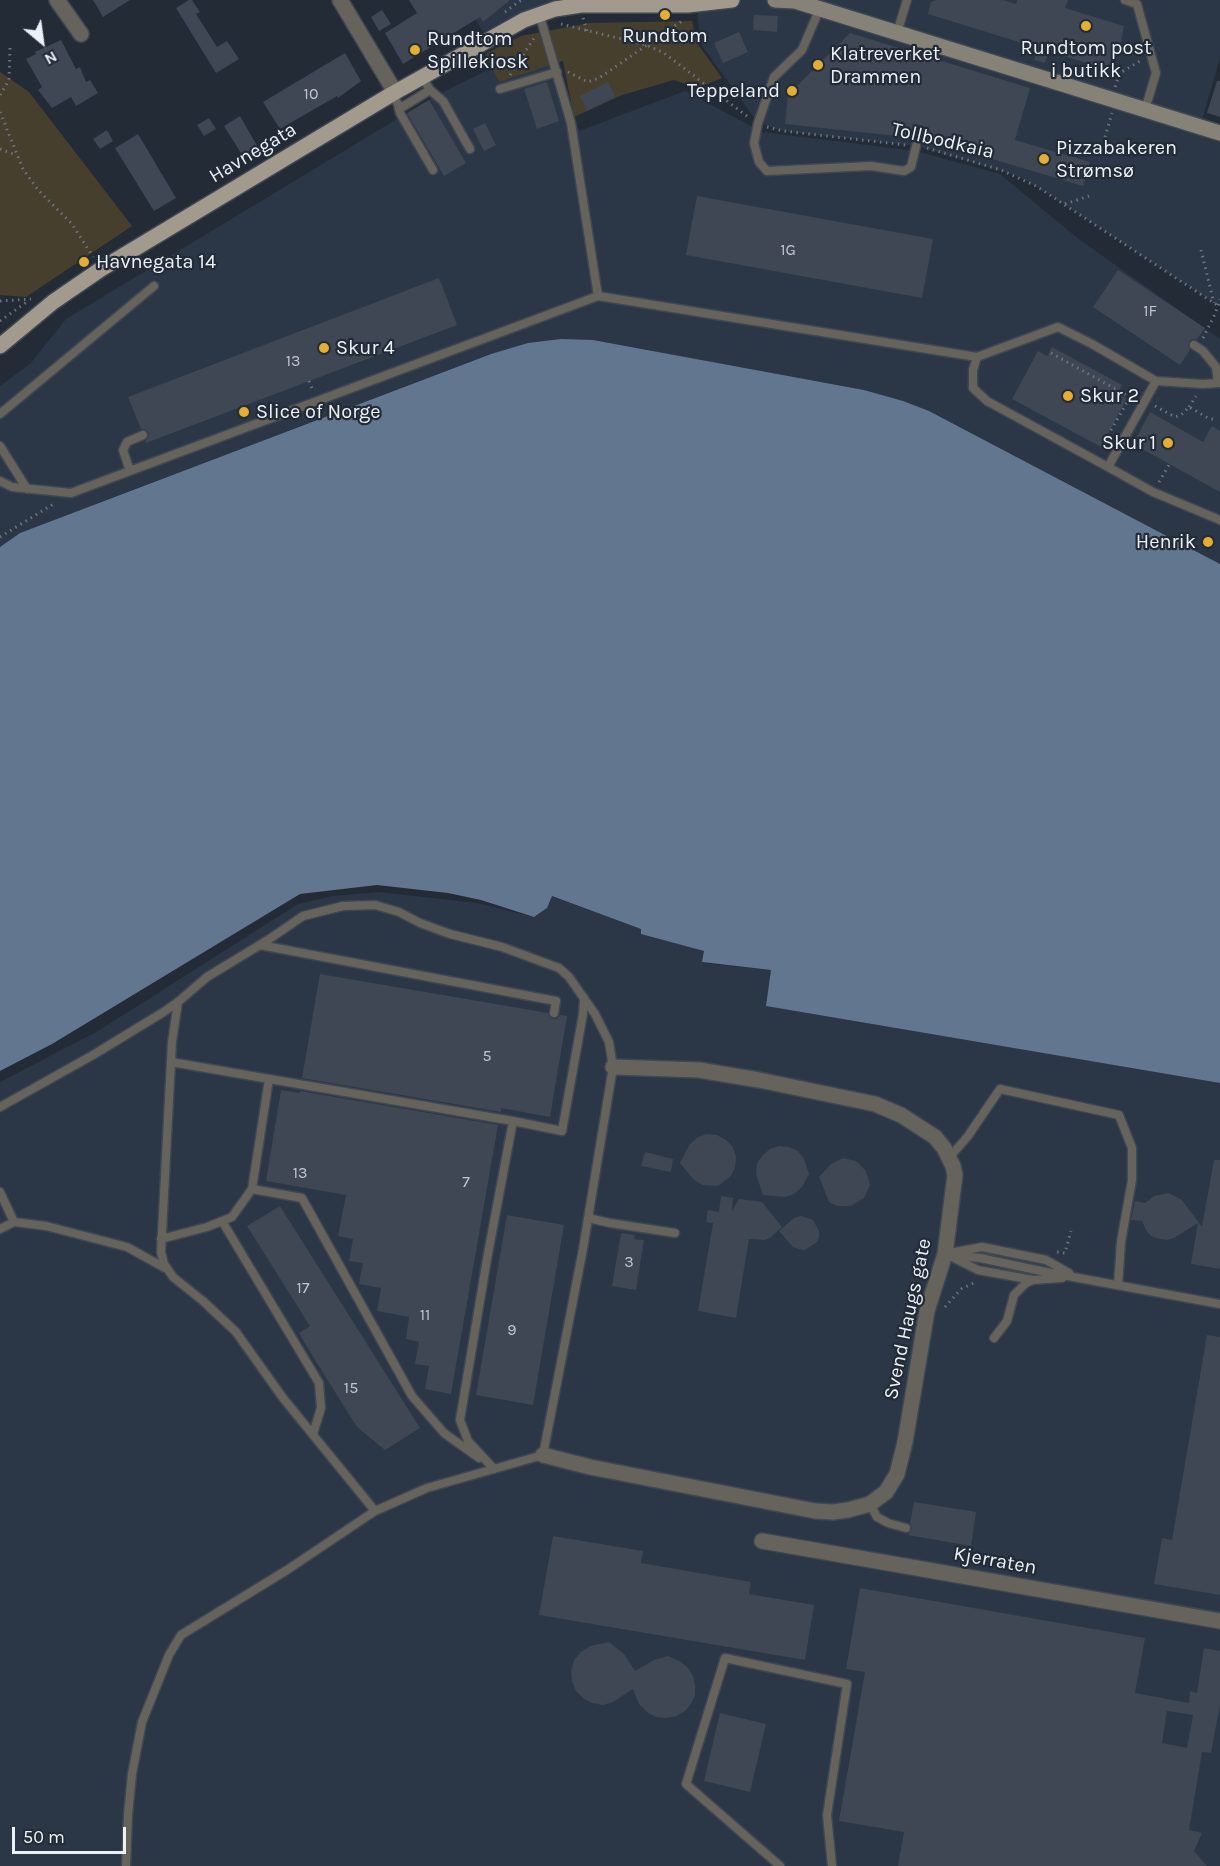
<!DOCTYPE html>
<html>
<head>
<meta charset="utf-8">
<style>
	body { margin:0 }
	#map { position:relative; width:1220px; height:1866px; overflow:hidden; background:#232b37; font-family:Karla,sans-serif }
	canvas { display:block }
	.north { position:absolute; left:12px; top:12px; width:60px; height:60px; -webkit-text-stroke:4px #232b37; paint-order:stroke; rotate:151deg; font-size:16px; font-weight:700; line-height:24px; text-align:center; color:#ebf1f9 }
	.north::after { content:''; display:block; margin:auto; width:21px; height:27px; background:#ebf1f9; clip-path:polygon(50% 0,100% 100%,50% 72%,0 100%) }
	.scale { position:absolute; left:12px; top:1827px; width:114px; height:27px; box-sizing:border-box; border:3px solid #ebf1f9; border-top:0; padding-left:8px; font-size:18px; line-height:21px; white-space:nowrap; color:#ebf1f9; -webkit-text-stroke:4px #232b37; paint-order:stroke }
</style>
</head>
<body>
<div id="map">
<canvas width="1220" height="1866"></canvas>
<div class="north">N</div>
<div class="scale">50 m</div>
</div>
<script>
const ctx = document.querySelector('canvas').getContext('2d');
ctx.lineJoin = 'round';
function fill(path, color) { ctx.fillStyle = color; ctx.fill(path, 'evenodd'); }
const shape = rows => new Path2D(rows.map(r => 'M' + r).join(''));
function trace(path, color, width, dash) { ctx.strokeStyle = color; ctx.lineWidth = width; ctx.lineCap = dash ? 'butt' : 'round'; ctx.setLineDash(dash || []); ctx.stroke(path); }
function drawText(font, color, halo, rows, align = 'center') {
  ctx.font = font + ' Karla,sans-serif'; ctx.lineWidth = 4.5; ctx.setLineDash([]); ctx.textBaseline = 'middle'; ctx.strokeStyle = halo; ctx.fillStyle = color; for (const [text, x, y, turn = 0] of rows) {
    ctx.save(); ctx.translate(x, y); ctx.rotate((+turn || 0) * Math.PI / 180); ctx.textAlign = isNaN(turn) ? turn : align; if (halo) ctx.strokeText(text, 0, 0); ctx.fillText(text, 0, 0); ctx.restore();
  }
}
const built = shape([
	[462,0,1220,0,1220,58,1200,127,1220,133,1220,307,1036,186,1015,175,916,146,783,131,758,123,700,43,697,5,555,9,483,31],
	[548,40,579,131,685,91,762,132,916,151,1000,174,1080,240,1220,339,1220,564,929,411,864,390,593,340,490,354,20,533,0,547,0,386,30,364,66,319,435,96],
	[379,892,477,903,534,917,547,908,551,896,641,929,642,934,704,951,703,963,771,970,767,1006,1220,1083,1220,1866,0,1866,0,1082,98,1031,298,904,333,896]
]);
const green = shape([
	[692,21,697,43,722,78,697,88,674,80,622,95,574,117,563,61,499,82,485,54,521,36,589,23],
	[0,72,29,92,132,226,26,297,0,295]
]);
const water = shape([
	[561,339,593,340,864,390,903,401,929,411,1220,564,1220,1083,766,1006,771,970,702,962,704,951,641,934,641,929,552,896,547,908,534,917,481,900,448,893,377,885,300,894,52,1044,0,1071,0,547,20,533,491,354,528,343]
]);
const building = shape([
	[93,0,130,0,103,17],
	[189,0,192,0,200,12,196,14,217,47,227,41,239,59,216,73,176,8],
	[409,0,510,0,483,22,480,17,403,64,385,33,417,13],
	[936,0,1003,0,1016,4,1017,0,1068,0,1065,8,1124,26,1119,51,1116,54,1111,71,1049,51,1045,63,1034,60,1038,48,928,14,931,2],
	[382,10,391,24,379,31,371,17],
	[754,15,778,16,777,32,753,30],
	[739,32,748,52,723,63,714,43],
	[850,33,1030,88,1015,140,1090,162,1083,186,925,139,785,124,788,95],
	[61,40,76,69,80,67,86,82,90,80,98,93,76,106,71,97,52,108,38,90,42,87,26,59,36,54,35,52],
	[345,53,361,81,338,98,337,96,280,129,263,102],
	[1217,81,1220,81,1220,117,1207,113],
	[547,82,559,121,537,129,524,89],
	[608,82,615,97,587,111,580,96],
	[429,100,466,163,444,176,407,113],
	[240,116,259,149,244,158,224,126],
	[209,118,216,129,204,136,197,125],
	[485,123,496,145,484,151,473,129],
	[107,130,113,141,100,149,93,139],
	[138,134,176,198,154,211,115,148],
	[697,196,933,239,922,298,686,255],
	[1118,270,1205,328,1197,339,1192,339,1189,341,1188,345,1190,350,1180,365,1093,307],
	[439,278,457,325,146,443,145,441,148,438,149,433,146,430,141,429,128,397],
	[1052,347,1122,385,1117,394,1127,398,1101,447,1012,399,1038,351,1047,356],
	[1150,412,1203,442,1212,426,1220,431,1220,492,1133,444],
	[320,974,548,1013,550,1017,552,1019,557,1019,560,1015,567,1016,550,1117,501,1108,501,1112,302,1078],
	[281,1090,300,1093,300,1091,498,1125,451,1394,425,1389,429,1366,415,1364,419,1342,406,1339,409,1317,377,1311,381,1288,359,1284,363,1263,349,1261,353,1239,338,1236,346,1195,266,1181],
	[707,1134,717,1135,726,1140,733,1147,736,1157,735,1167,731,1176,718,1186,703,1185,694,1180,680,1163,690,1144,698,1137],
	[779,1146,789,1147,798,1151,804,1159,809,1174,802,1187,794,1194,785,1197,763,1195,756,1174,757,1164,762,1156,770,1149],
	[645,1152,673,1159,671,1172,641,1166],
	[843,1158,856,1161,866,1171,870,1185,864,1198,851,1206,837,1206,829,1202,819,1177,831,1164],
	[1214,1160,1220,1160,1220,1269,1191,1264,1198,1223,1174,1238,1167,1240,1159,1239,1151,1236,1146,1230,1142,1221,1131,1220,1135,1201,1145,1203,1154,1196,1169,1193,1182,1200,1202,1227],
	[721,1196,733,1198,732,1211,739,1199,762,1202,782,1227,770,1238,765,1240,749,1239,736,1318,698,1311,713,1223,706,1222,708,1210,719,1212],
	[280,1206,420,1428,385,1450,357,1427,315,1360,299,1333,310,1326,247,1226],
	[507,1215,564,1225,533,1405,476,1395],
	[801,1216,813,1220,819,1231,819,1238,816,1243,805,1250,798,1249,792,1246,779,1231,794,1218],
	[621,1233,635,1235,634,1239,644,1240,636,1290,612,1286],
	[1207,1335,1220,1337,1220,1595,1154,1584,1162,1538,1172,1540],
	[914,1502,976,1512,971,1546,908,1535,912,1529,910,1523],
	[553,1536,643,1551,641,1563,751,1582,749,1594,814,1605,805,1660,539,1615],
	[860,1588,1145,1638,1135,1693,1189,1703,1190,1691,1197,1693,1204,1648,1220,1651,1220,1704,1211,1753,1202,1752,1189,1830,1202,1833,1194,1851,1207,1866,898,1866,904,1832,839,1821,865,1672,846,1669],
	[1167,1711,1193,1715,1187,1748,1162,1743],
	[609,1642,624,1654,635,1671,654,1660,668,1656,681,1662,688,1668,693,1676,695,1685,695,1695,691,1704,685,1711,677,1716,666,1718,656,1717,647,1712,639,1704,633,1689,613,1702,603,1705,592,1703,583,1698,576,1691,572,1681,571,1670,574,1660,581,1652,590,1646],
	[720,1713,766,1724,750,1792,704,1781]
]);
const path = shape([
	[505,12,521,0],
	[583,18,587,31],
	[561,24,646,45,664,53,748,117],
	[568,72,588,82,599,78,682,21],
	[510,75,534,38],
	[1115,87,1120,73,1140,61],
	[0,95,9,80,10,48],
	[0,112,23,169,38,190,72,224,93,257],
	[767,127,783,131,906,145],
	[1105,137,1112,113],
	[927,148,1001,170,1036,186,1220,307],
	[0,149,16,155],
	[1065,204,1089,196],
	[1201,250,1214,303],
	[0,301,31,299],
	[0,321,28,301],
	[1203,338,1215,314,1220,299],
	[1051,353,1128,396,1129,399,1107,437,1107,441,1109,443],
	[309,381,313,391],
	[1155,406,1175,417,1181,415,1189,407,1208,418,1216,420],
	[1189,407,1196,396],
	[1159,482,1169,465],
	[0,537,55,503],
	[1057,1252,1065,1253,1071,1231],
	[945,1307,961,1289,976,1282]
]);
const lane = shape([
	[1125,0,1137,4,1156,73,1145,110],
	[820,8,802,50,774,77,758,123,754,143,759,162,767,171,871,166,904,171,911,167,916,146],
	[539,13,571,123,598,296],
	[897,33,907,0],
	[422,77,430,90,443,101,470,149],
	[500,89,557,72],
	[392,94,398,104,400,113,433,170],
	[399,109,430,90],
	[1194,345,1203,351,1216,367,1218,383],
	[977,357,973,370,973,388,987,401,1108,467],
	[1156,381,1108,467,1153,492,1220,520],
	[0,414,154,286],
	[0,446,27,489],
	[130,471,123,450,127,442,143,435],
	[0,481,12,487,71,493,598,296,977,357,1058,327,1092,344,1156,381,1203,384,1220,383],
	[260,945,556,1001,554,1013],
	[178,1002,172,1042,161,1252,164,1264,173,1277,203,1301,236,1332,283,1398,375,1511],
	[171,1062,513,1121],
	[0,1107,93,1055,162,1013,178,1002,207,977,268,940,303,916,343,906,375,905,399,912,420,923,450,934,502,947,559,968,569,977,595,1014,609,1042,613,1067,583,1249,543,1455,427,1488,375,1511,287,1570,181,1635,169,1655,142,1722,132,1774,128,1815,126,1866],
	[949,1158,968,1136,1000,1089,1119,1115,1132,1148,1132,1180,1121,1242,1118,1285],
	[252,1189,302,1198,412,1396,444,1433,479,1458],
	[0,1192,14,1222],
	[588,1218,610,1223,675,1233],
	[222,1221,319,1383,321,1408,313,1434],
	[0,1229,14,1222,46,1226,127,1247,165,1268],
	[161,1239,207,1227,232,1217,252,1189,269,1079],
	[955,1252,982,1247,1046,1260,1069,1273],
	[945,1254,980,1258,1046,1272,1220,1304],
	[950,1256,978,1270,1033,1280,1062,1278],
	[994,1338,1007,1321,1014,1295,1026,1283,1033,1280],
	[494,1469,468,1441,460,1420,487,1259,513,1121,562,1131,583,1014,584,998],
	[870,1504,877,1517,888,1523,906,1528],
	[780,1866,686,1784,725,1658,847,1684,827,1815,832,1866]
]);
const street = shape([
	[57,0,81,34],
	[340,0,395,92],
	[543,1455,590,1467,815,1511,833,1512,848,1510,870,1504,886,1492,897,1474,905,1442,927,1311,945,1254,955,1175,953,1166,944,1148,935,1137,901,1115,875,1104,759,1080,699,1070,613,1067],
	[762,1541,1220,1621]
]);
const secondary = shape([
	[775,0,795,1,1220,133]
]);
const primary = shape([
	[0,346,53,302,101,269,392,94,524,20,555,9,581,5,688,5,732,0]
]);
const markers = [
	[665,15,6,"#e4ae35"],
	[1086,26,6,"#e4ae35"],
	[415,50,6,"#e4ae35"],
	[818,65,6,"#e4ae35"],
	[792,91,6,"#e4ae35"],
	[1044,159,6,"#e4ae35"],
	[84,262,6,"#e4ae35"],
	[324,348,6,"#e4ae35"],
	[1068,396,6,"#e4ae35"],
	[244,412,6,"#e4ae35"],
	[1168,443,6,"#e4ae35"],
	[1208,542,6,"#e4ae35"]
];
const numberNames = [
	["10",311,94],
	["1G",788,250],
	["1F",1150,311],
	["13",293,361],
	["5",487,1056],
	["13",300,1173],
	["7",466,1182],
	["3",629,1262],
	["17",303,1288],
	["11",425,1315],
	["9",512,1330],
	["15",351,1388]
];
const poiNames = [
	["Rundtom",665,36,"center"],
	["Rundtom",427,39],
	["Spillekiosk",427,62],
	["Rundtom post",1086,48,"center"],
	["i butikk",1086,71,"center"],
	["Klatreverket",830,54],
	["Drammen",830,77],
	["Teppeland",780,91,"right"],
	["Pizzabakeren",1056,148],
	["Strømsø",1056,171],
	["Havnegata 14",96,262],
	["Skur 4",336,348],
	["Skur 2",1080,396],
	["Slice of Norge",256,412],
	["Skur 1",1156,443,"right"],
	["Henrik",1196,542,"right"]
];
const streetNames = [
	["Tollbodkaia",943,141,13],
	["Havnegata",253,153,-31],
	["Svend Haugs gate",908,1319,-78],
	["Kjerraten",995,1561,10]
];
fill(built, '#2b3747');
fill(green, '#473f2e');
fill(water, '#637690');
fill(building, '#3e4753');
trace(lane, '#3f4752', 11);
trace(street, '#3f4752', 18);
trace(secondary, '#3f4752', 18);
trace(primary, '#3f4752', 18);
trace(path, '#6b737d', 3, [1.5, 4.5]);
trace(lane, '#66635c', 8);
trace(street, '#66635c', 15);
trace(secondary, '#878278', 15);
trace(primary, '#a19a8d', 15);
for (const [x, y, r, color] of markers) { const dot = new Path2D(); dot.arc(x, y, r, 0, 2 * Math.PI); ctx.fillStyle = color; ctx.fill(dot); trace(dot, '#232b37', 2); }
drawText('16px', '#c0c6d0', null, numberNames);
drawText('20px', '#ebf1f9', '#232b37', poiNames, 'left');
drawText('20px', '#ebf1f9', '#232b37', streetNames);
</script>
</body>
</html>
